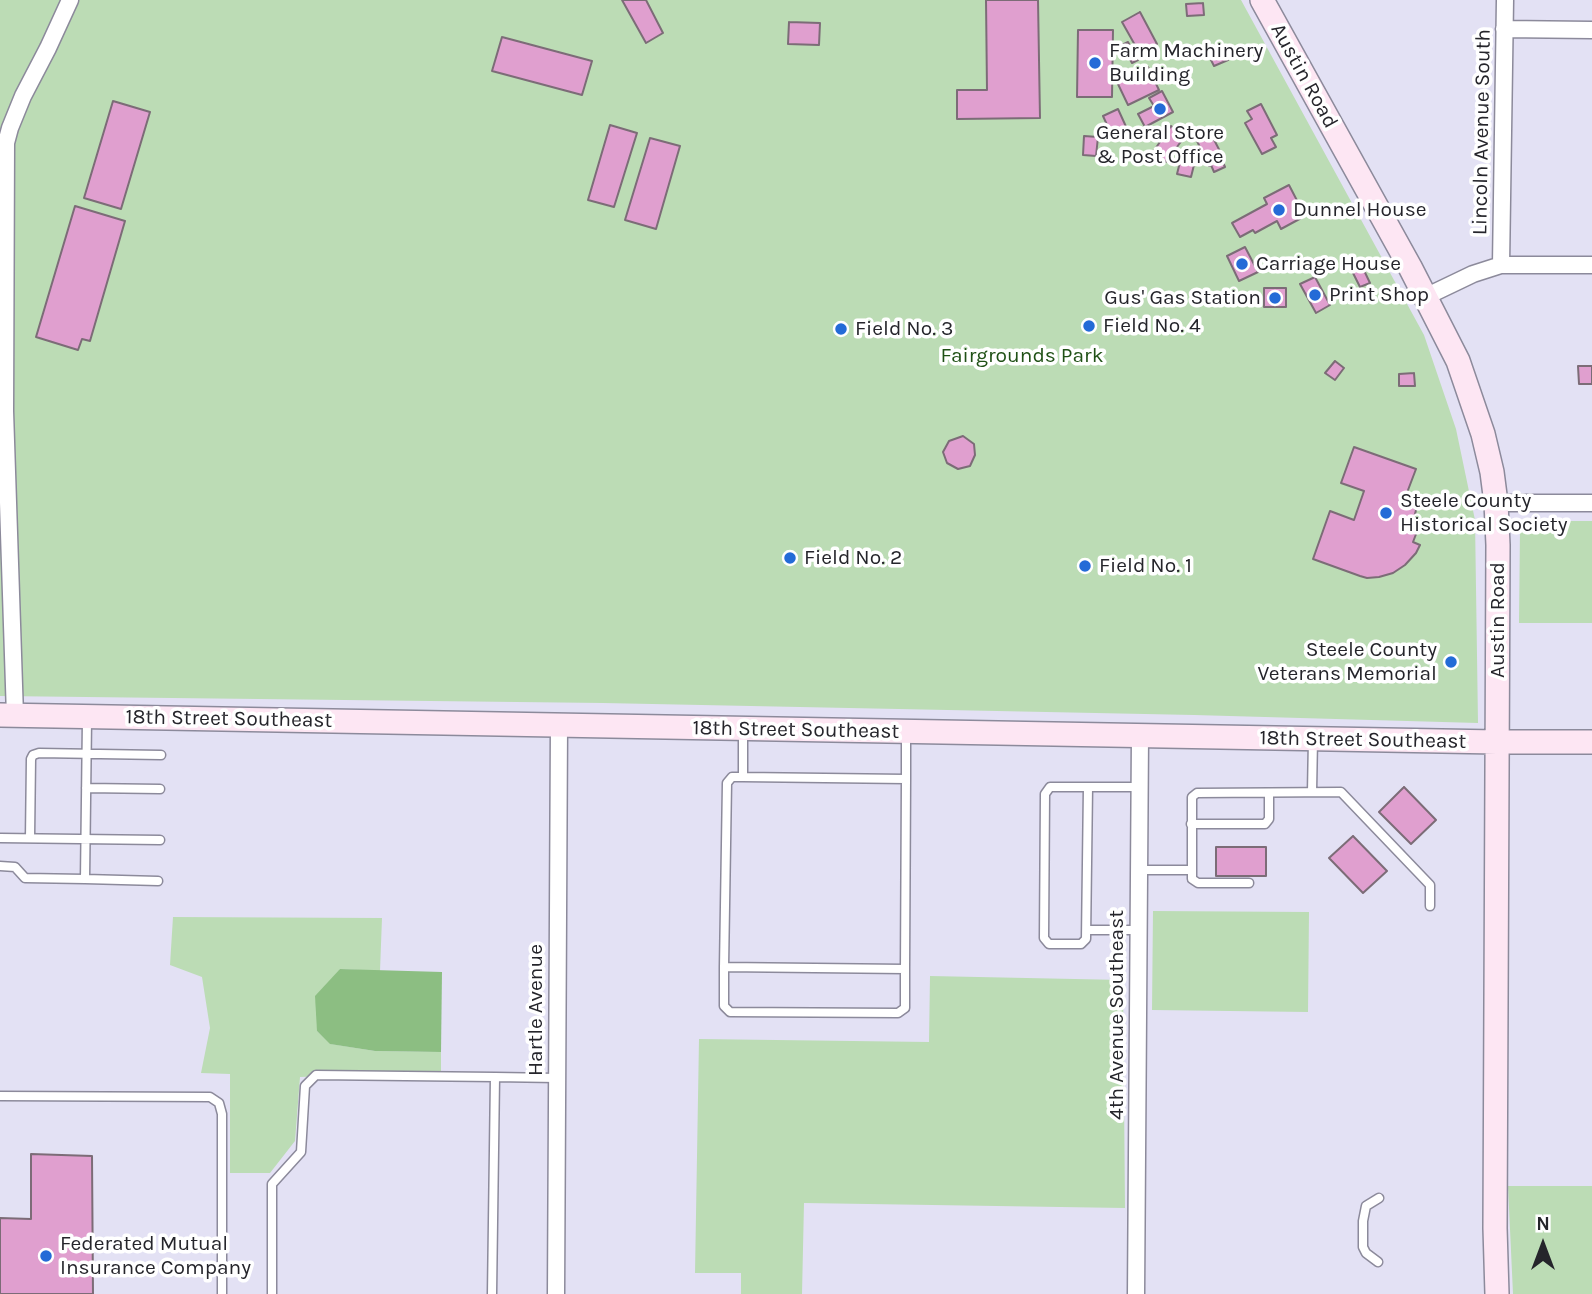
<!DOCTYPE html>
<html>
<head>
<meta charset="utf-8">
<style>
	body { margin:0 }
	#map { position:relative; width:1592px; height:1294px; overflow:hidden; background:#e3e1f4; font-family:Karla,sans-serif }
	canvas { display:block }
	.north { position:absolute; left:1508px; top:1210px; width:70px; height:70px; -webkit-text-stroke:5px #fff; paint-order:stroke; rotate:0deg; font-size:19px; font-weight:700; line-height:28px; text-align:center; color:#25252b }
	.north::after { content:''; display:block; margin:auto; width:24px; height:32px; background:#25252b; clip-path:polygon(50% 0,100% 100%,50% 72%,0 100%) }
</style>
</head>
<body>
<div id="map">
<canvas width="1592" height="1294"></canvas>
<div class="north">N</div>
</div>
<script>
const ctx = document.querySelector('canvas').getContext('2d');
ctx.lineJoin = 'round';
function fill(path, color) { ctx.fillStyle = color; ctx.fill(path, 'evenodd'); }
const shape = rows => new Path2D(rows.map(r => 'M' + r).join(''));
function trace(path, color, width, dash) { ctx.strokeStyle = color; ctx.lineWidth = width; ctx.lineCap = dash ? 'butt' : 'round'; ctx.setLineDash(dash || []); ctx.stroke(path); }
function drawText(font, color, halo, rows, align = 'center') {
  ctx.font = font + ' Karla,sans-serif'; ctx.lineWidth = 7; ctx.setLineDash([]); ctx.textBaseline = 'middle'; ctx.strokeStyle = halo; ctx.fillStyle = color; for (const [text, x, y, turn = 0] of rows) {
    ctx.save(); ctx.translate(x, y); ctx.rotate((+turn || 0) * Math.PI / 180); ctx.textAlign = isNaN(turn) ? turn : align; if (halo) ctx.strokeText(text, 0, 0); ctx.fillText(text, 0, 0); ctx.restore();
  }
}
const green = shape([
	[0,0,1241,0,1424,335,1456,429,1475,520,1478,723,1194,715,603,703,0,696],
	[1533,521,1592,521,1592,623,1519,623,1520,529],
	[1153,911,1309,912,1308,1012,1152,1010],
	[173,917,382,918,380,971,340,969,317,1031,331,1044,375,1051,441,1052,441,1072,300,1077,295,1141,270,1173,230,1173,230,1074,201,1073,210,1028,202,977,170,965],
	[930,976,1123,980,1125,1208,804,1203,802,1294,741,1294,741,1273,695,1273,699,1039,929,1042],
	[1508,1186,1592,1186,1592,1294,1513,1294]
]);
const forest = shape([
	[340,969,442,972,441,1052,375,1051,330,1044,317,1031,315,996]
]);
const building = shape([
	[622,0,646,0,663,33,646,43,622,0],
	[986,0,1038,0,1040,118,957,119,957,90,987,90,986,0],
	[1203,3,1204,15,1187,16,1186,4,1203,3],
	[1140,12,1157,44,1140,54,1122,22,1140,12],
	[789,22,820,23,819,45,788,44,789,22],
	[1078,30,1113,30,1112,97,1077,97,1078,30],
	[502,37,592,61,582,95,492,71,502,37],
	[1128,42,1138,60,1132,63,1122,45,1128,42],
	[1220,45,1228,60,1214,66,1207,52,1220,45],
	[1148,67,1159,90,1128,105,1117,82,1148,67],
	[1162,91,1173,112,1145,127,1138,114,1154,106,1149,98,1162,91],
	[113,101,150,112,121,209,84,198,113,101],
	[1261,104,1277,135,1271,138,1276,147,1262,154,1245,123,1252,119,1247,111,1261,104],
	[1118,109,1128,131,1113,138,1103,116,1118,109],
	[610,125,637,133,614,207,588,200,610,125],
	[1171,126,1185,136,1166,162,1153,152,1171,126],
	[1210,132,1224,159,1222,160,1225,167,1214,172,1211,165,1209,166,1196,139,1210,132],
	[1084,136,1098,137,1096,156,1083,155,1084,136],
	[650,138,680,146,656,229,625,220,650,138],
	[1182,154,1196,157,1191,177,1177,174,1182,154],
	[1289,185,1305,216,1281,229,1277,221,1255,233,1253,230,1240,237,1232,223,1267,204,1264,198,1289,185],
	[75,206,125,221,90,341,82,339,78,350,36,337,75,206],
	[1245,247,1258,272,1239,281,1227,256,1245,247],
	[1360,262,1370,283,1360,287,1350,267,1360,262],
	[1315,277,1330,305,1316,313,1300,284,1315,277],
	[1264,288,1286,288,1286,307,1264,307,1264,288],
	[1335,361,1344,368,1335,380,1325,373,1335,361],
	[1578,366,1592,366,1592,384,1579,384,1578,366],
	[1414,373,1415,386,1399,386,1399,374,1414,373],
	[963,436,974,444,975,455,970,466,958,469,947,463,943,452,949,441,963,436],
	[1354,447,1416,469,1405,498,1412,502,1416,510,1412,527,1418,529,1413,542,1420,545,1416,553,1405,565,1393,573,1379,577,1367,578,1360,576,1313,559,1330,511,1354,520,1364,491,1341,483,1354,447],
	[1404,787,1436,820,1411,844,1379,812,1404,787],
	[1353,836,1387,871,1363,893,1329,858,1353,836],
	[1216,847,1266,847,1266,876,1216,876,1216,847],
	[31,1154,92,1156,93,1294,0,1294,0,1218,31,1219,31,1154]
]);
const lane = shape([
	[743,732,743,777,906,779,906,735],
	[743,777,732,777,727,783,724,967,905,969,906,779],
	[1088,787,1086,939,1081,944,1049,944,1044,938,1045,794,1050,787,1139,787],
	[86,788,160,789],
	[1312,792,1313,739],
	[1191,824,1265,824,1269,819,1269,793],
	[0,838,160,840],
	[30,838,31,759,33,755,39,753,161,755],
	[0,866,15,867,25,878,85,879,87,720],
	[1139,870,1192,870,1192,797,1197,793,1341,792,1430,885,1430,906],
	[1192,870,1192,879,1198,883,1249,883],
	[85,879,158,881],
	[1087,930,1138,930],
	[724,967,724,1006,730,1012,898,1013,905,1008,905,969],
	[0,1096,210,1097,219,1103,222,1114,222,1294],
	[1378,1262,1366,1253,1363,1247,1363,1221,1366,1206,1379,1198],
	[272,1294,272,1184,301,1152,305,1086,316,1075,495,1077],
	[492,1294,495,1077,557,1078]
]);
const street = shape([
	[1504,29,1592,30],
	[1501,265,1505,0],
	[1425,297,1473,274,1501,265,1592,265],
	[1496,503,1592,503],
	[15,716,5,411,6,143,10,128,23,96,48,48,70,0],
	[556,1294,559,725],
	[1136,1294,1140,736]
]);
const secondary = shape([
	[1262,0,1410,267,1458,361,1483,434,1492,472,1496,503,1498,545,1495,1228,1497,1294],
	[0,715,1497,742,1592,742]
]);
const markers = [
	[1095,63,7,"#246bd7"],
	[1160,109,7,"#246bd7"],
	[1279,210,7,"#246bd7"],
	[1242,264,7,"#246bd7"],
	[1315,295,7,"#246bd7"],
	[1275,298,7,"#246bd7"],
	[1089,326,7,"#246bd7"],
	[841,329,7,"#246bd7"],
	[1386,513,7,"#246bd7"],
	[790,558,7,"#246bd7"],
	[1085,566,7,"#246bd7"],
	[1451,662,7,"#246bd7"],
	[46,1256,7,"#246bd7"]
];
const poiNames = [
	["Farm Machinery",1109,51],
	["Building",1109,75],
	["General Store",1160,133,"center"],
	["& Post Office",1160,157,"center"],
	["Dunnel House",1293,210],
	["Carriage House",1256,264],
	["Print Shop",1329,295],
	["Gus' Gas Station",1261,298,"right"],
	["Field No. 4",1103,326],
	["Field No. 3",855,329],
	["Steele County",1400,501],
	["Historical Society",1400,525],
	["Field No. 2",804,558],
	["Field No. 1",1099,566],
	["Steele County",1437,650,"right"],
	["Veterans Memorial",1437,674,"right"],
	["Federated Mutual",60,1244],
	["Insurance Company",60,1268]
];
const streetNames = [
	["Austin Road",1304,76,61],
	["Lincoln Avenue South",1482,132,-89],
	["Austin Road",1498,620,-90],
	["18th Street Southeast",229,719,1],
	["18th Street Southeast",796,730,1],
	["18th Street Southeast",1363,740,1],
	["Hartle Avenue",536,1010,-90],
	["4th Avenue Southeast",1117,1015,-90]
];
const parkNames = [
	["Fairgrounds Park",1022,356]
];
fill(green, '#bcdcb5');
fill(forest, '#8cbe82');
fill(building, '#e09fcf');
trace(building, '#7c6c77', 2);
trace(lane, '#8c8a9b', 11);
trace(street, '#8c8a9b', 19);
trace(secondary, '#8c8a9b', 26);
trace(lane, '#fff', 8);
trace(street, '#fff', 16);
trace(secondary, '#fde6f3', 23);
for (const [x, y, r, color] of markers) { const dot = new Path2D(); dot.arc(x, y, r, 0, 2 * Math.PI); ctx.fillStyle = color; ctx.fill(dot); trace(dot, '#fff', 2.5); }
drawText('21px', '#25252b', '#fff', poiNames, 'left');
drawText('21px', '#25252b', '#fff', streetNames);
drawText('21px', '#205116', '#fff', parkNames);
</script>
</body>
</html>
